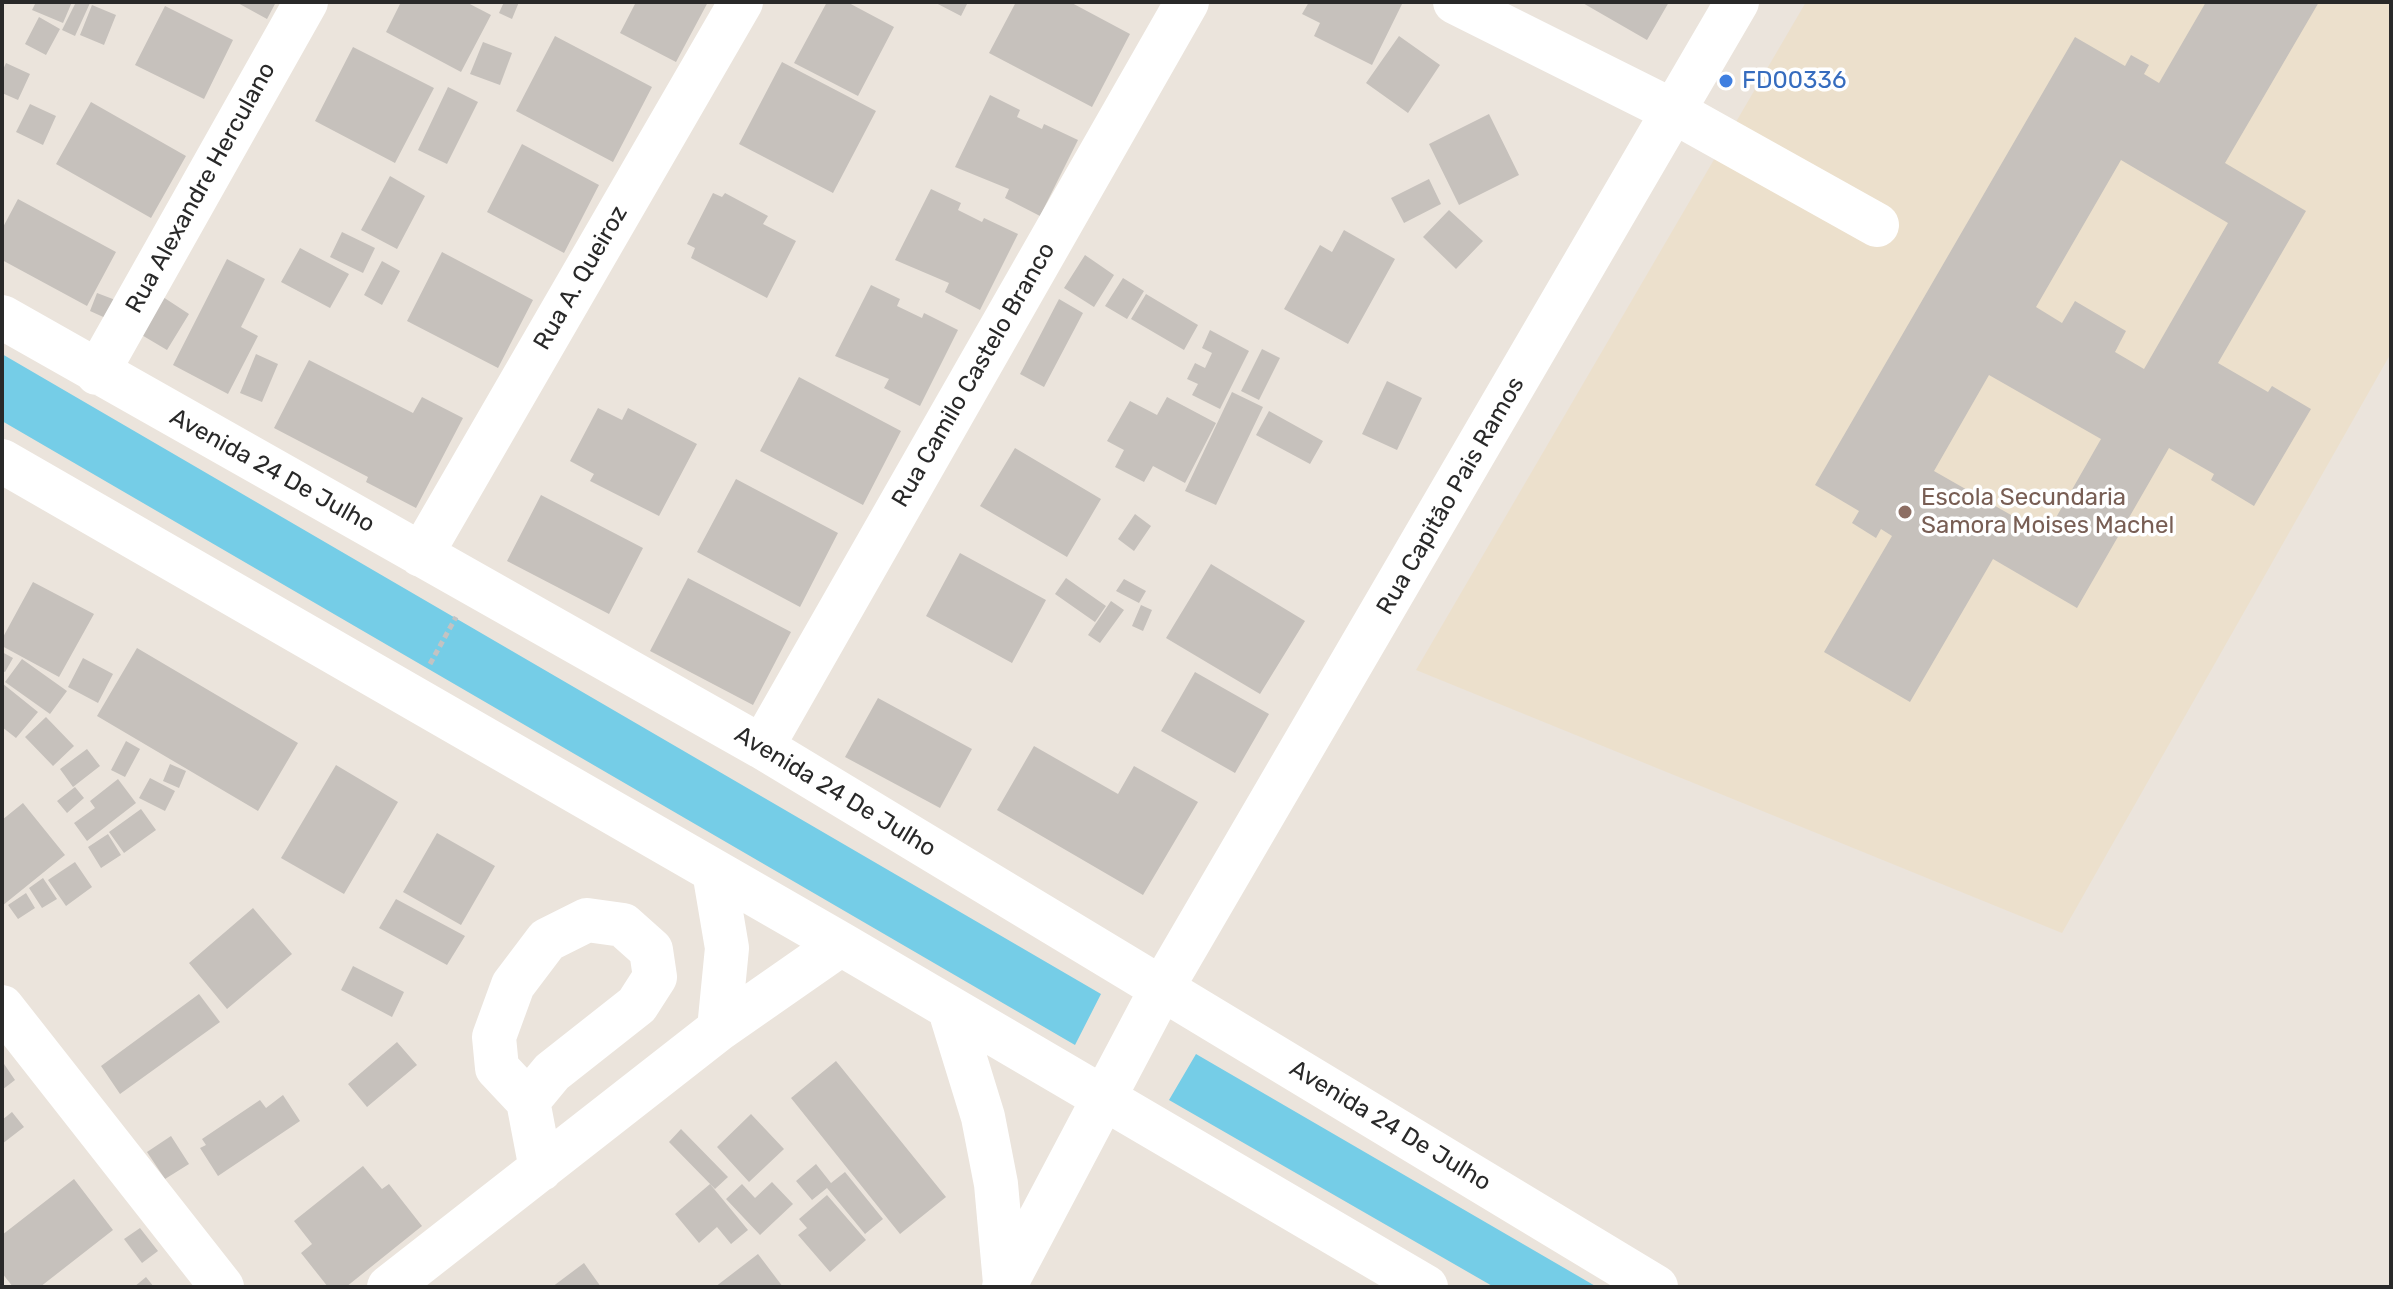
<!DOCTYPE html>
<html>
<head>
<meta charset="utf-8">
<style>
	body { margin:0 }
	#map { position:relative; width:2393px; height:1289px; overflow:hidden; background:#ebe4dc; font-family:Rubik,sans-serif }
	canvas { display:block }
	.frame { position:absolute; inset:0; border:4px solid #292929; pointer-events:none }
</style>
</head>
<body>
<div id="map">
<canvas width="2393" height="1289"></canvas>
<div class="frame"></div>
</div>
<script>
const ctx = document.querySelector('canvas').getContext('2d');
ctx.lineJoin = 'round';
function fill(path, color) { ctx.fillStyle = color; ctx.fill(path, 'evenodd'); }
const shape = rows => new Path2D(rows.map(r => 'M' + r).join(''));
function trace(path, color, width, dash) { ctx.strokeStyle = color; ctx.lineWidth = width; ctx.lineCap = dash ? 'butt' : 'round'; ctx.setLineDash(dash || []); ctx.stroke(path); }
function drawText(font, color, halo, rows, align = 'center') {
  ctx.font = font + ' Rubik,sans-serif'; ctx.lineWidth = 7; ctx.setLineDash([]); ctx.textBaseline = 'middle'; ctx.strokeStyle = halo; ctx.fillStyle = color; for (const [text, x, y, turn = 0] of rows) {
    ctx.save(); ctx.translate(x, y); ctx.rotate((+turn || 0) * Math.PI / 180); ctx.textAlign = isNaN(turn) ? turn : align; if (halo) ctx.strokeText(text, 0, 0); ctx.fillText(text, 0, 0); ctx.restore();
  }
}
const education = shape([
	[1806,2,2391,2,2391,353,2062,933,1416,670]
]);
const water = shape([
	[2,354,1101,994,1075,1045,2,421],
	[1196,1054,1597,1287,1494,1287,1169,1100]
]);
const building = shape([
	[36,2,72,2,63,23,32,10],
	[76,2,90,3,75,36,62,30],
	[236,2,276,2,267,19],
	[401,2,466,2,491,15,461,72,386,32],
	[504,2,519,2,512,19,499,13],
	[636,2,708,2,676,62,620,33],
	[827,2,847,2,894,27,858,96,794,63],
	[934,2,968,2,961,16],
	[1016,2,1070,2,1130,34,1092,107,989,53],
	[1309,2,1403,2,1372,65,1314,36,1320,23,1302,14],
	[1581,2,1669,2,1647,40],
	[2206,2,2319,2,2225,163,2306,211,2218,363,2268,392,2272,386,2311,409,2254,506,2211,480,2214,474,2169,448,2077,608,1993,559,1910,702,1824,652,1892,536,1881,529,1876,538,1852,523,1859,511,1815,485,2075,37,2125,66,2131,55,2149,65,2144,74,2159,83],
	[2121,160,2228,223,2144,369,2115,352,2126,331,2075,301,2062,323,2036,307],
	[1989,375,2101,439,2046,535,1934,471],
	[92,5,116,15,104,45,80,35],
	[165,6,233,40,204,99,135,65],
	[39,17,60,29,46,55,25,44],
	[555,36,652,87,613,162,516,111],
	[1399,36,1440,65,1408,113,1366,83],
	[483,42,512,53,500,85,470,74],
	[353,47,434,88,395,163,315,121],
	[782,62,876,111,833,193,739,144],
	[6,63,30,74,18,100,2,93,2,72],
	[448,87,478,102,447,164,418,150],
	[990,95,1020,110,1017,117,1042,129,1044,124,1078,140,1040,216,1005,198,1009,189,955,167],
	[91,102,186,156,151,218,56,164],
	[30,104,56,116,43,145,16,132],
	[1489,114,1519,175,1459,205,1429,144],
	[522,144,599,185,564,253,487,212],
	[390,176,425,196,397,249,361,230],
	[1429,179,1441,204,1404,223,1391,198],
	[931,189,961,203,958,210,982,222,984,218,1018,234,980,310,945,292,949,283,895,260],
	[713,193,722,197,725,193,768,216,763,224,796,241,767,298,691,258,695,248,687,244],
	[18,199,116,252,87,306,2,260,2,229],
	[1449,210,1483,241,1456,269,1423,237],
	[1344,230,1395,259,1348,344,1284,309,1320,245,1332,252],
	[342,232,375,248,363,273,330,257],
	[300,248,349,274,330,308,281,282],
	[442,252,533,300,498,368,407,321],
	[1085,255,1114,275,1094,307,1064,288],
	[227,259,265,279,241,327,258,336,228,394,173,365],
	[382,261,400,271,382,305,364,295],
	[1123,278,1144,291,1127,319,1105,306],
	[871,285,900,299,897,306,922,318,924,313,958,330,920,406,884,388,889,379,835,356],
	[97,293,118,301,110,320,90,311],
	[1146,294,1198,325,1184,350,1131,319],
	[163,297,189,314,167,350,140,334],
	[1059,299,1083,313,1044,387,1020,374],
	[1210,330,1249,351,1220,409,1192,395,1198,384,1187,379,1195,363,1205,368,1212,353,1202,348],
	[1262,349,1280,358,1259,400,1241,391],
	[256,354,278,364,262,402,240,393],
	[309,360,413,413,422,397,463,418,416,508,366,482,368,477,274,428],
	[799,377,901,431,863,505,760,451],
	[1387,381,1422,398,1397,450,1362,434],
	[1232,392,1263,407,1216,505,1185,491],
	[1167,397,1216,423,1185,483,1153,466,1144,482,1115,467,1124,450,1107,441,1130,401,1157,415],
	[598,408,622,420,628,408,697,444,659,516,590,481,594,474,570,461],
	[1269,411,1323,441,1310,464,1256,435],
	[1015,448,1101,499,1067,557,980,506],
	[736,479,838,533,800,607,697,552],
	[541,495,643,548,609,614,507,561],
	[1135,514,1151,526,1134,551,1118,539],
	[960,553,1046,600,1012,663,926,616],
	[1211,564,1305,621,1260,694,1166,638],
	[688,578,791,632,753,705,650,651],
	[1066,578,1106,606,1095,622,1055,594],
	[1124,579,1146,591,1139,603,1116,591],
	[33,582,94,614,59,677,2,646,2,639],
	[1111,601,1124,610,1100,643,1088,635],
	[1141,605,1152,610,1143,631,1132,626],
	[137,648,298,743,258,811,97,716],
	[2,652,13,658,5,672,2,671],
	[83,658,113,674,98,703,68,687],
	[22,659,67,691,50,714,5,682],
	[1195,672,1269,714,1235,773,1161,731],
	[2,683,38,712,16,738,2,727],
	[878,698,972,749,940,808,845,757],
	[46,717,74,746,53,766,25,737],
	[126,741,140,749,125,777,111,770],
	[1034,746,1118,794,1134,766,1198,802,1143,895,997,810],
	[87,749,100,766,73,787,60,769],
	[170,764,186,771,179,788,163,781],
	[336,765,398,802,344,894,281,858],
	[150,778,175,791,165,811,139,798],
	[118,779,136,803,87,841,74,823,95,808,90,801],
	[75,787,84,798,67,813,57,801],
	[23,803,65,855,2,906,2,820],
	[141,809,156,830,124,853,109,832],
	[437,833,495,866,461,925,403,892],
	[108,834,121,855,101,868,88,847],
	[75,862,92,887,66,906,48,880],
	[43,878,57,899,42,908,29,888],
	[26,893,35,908,18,919,8,905],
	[396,899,465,936,447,965,379,928],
	[253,908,292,954,227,1009,189,963],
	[353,966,404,992,392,1017,341,990],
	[199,994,220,1022,120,1094,101,1066],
	[397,1042,417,1065,367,1107,348,1084],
	[2,1061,15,1080,2,1090],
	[836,1061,946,1197,900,1234,791,1098],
	[283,1095,300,1121,218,1176,200,1148,206,1145,202,1139,260,1100,266,1108],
	[12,1112,24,1127,2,1144,2,1120],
	[751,1114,784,1149,749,1182,717,1147],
	[681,1129,728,1177,715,1189,669,1142],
	[171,1136,189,1164,165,1179,147,1152],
	[816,1164,831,1183,845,1172,883,1219,865,1234,827,1188,812,1200,796,1181],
	[363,1166,382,1189,389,1184,422,1226,346,1287,328,1287,301,1253,312,1244,294,1221],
	[74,1179,113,1230,40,1287,13,1287,2,1273,2,1235],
	[772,1182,793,1204,760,1235,726,1199,742,1184,755,1198],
	[710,1184,748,1230,731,1244,717,1227,699,1243,675,1214],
	[827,1195,866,1240,830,1272,798,1235,807,1228,799,1219],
	[140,1228,158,1251,142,1263,124,1239],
	[758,1254,783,1287,715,1287],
	[584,1263,601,1287,552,1287],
	[146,1277,154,1287,134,1287]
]);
const path = shape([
	[430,664,456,617]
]);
const minor = shape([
	[1455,2,1673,111,1877,225],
	[2,317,762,747,1656,1287],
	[97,373,306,2],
	[2,461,841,944,1426,1287],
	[421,555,741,2],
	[762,747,1187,2],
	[714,871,727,948,719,1029],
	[2,1007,222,1287],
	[950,1010,983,1117,996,1184,1005,1283],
	[528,1101,552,1072,637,1005,655,977,651,950,623,925,587,920,547,940,513,985,494,1037,497,1068,528,1101,541,1169],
	[389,1287,719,1029,841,944],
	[1004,1287,1162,988,1737,2]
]);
const markers = [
	[1726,81,8,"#3f7fe0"],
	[1905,512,8,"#8d6e63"]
];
const shopNames = [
	["FD00336",1742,81]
];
const streetNames = [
	["Rua Alexandre Herculano",201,188,-61],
	["Rua A. Queiroz",581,278,-60],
	["Rua Camilo Castelo Branco",974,375,-60],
	["Avenida 24 De Julho",272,471,29],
	["Rua Capitão Pais Ramos",1451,496,-60],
	["Avenida 24 De Julho",835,792,31],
	["Avenida 24 De Julho",1390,1126,31]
];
const educationNames = [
	["Escola Secundaria",1921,498],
	["Samora Moises Machel",1921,526]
];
fill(education, '#ece0cc');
fill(water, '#75cde7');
fill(building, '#c6c1bc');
trace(path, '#c3c3c3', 5, [6, 4]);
trace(minor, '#fff', 44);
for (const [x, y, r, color] of markers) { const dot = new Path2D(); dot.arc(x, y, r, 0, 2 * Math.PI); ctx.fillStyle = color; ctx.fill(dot); trace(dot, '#fff', 3); }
drawText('24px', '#366cbe', '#fff', shopNames, 'left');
drawText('24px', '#292929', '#fff', streetNames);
drawText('24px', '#785e54', '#fff', educationNames, 'left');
</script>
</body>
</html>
